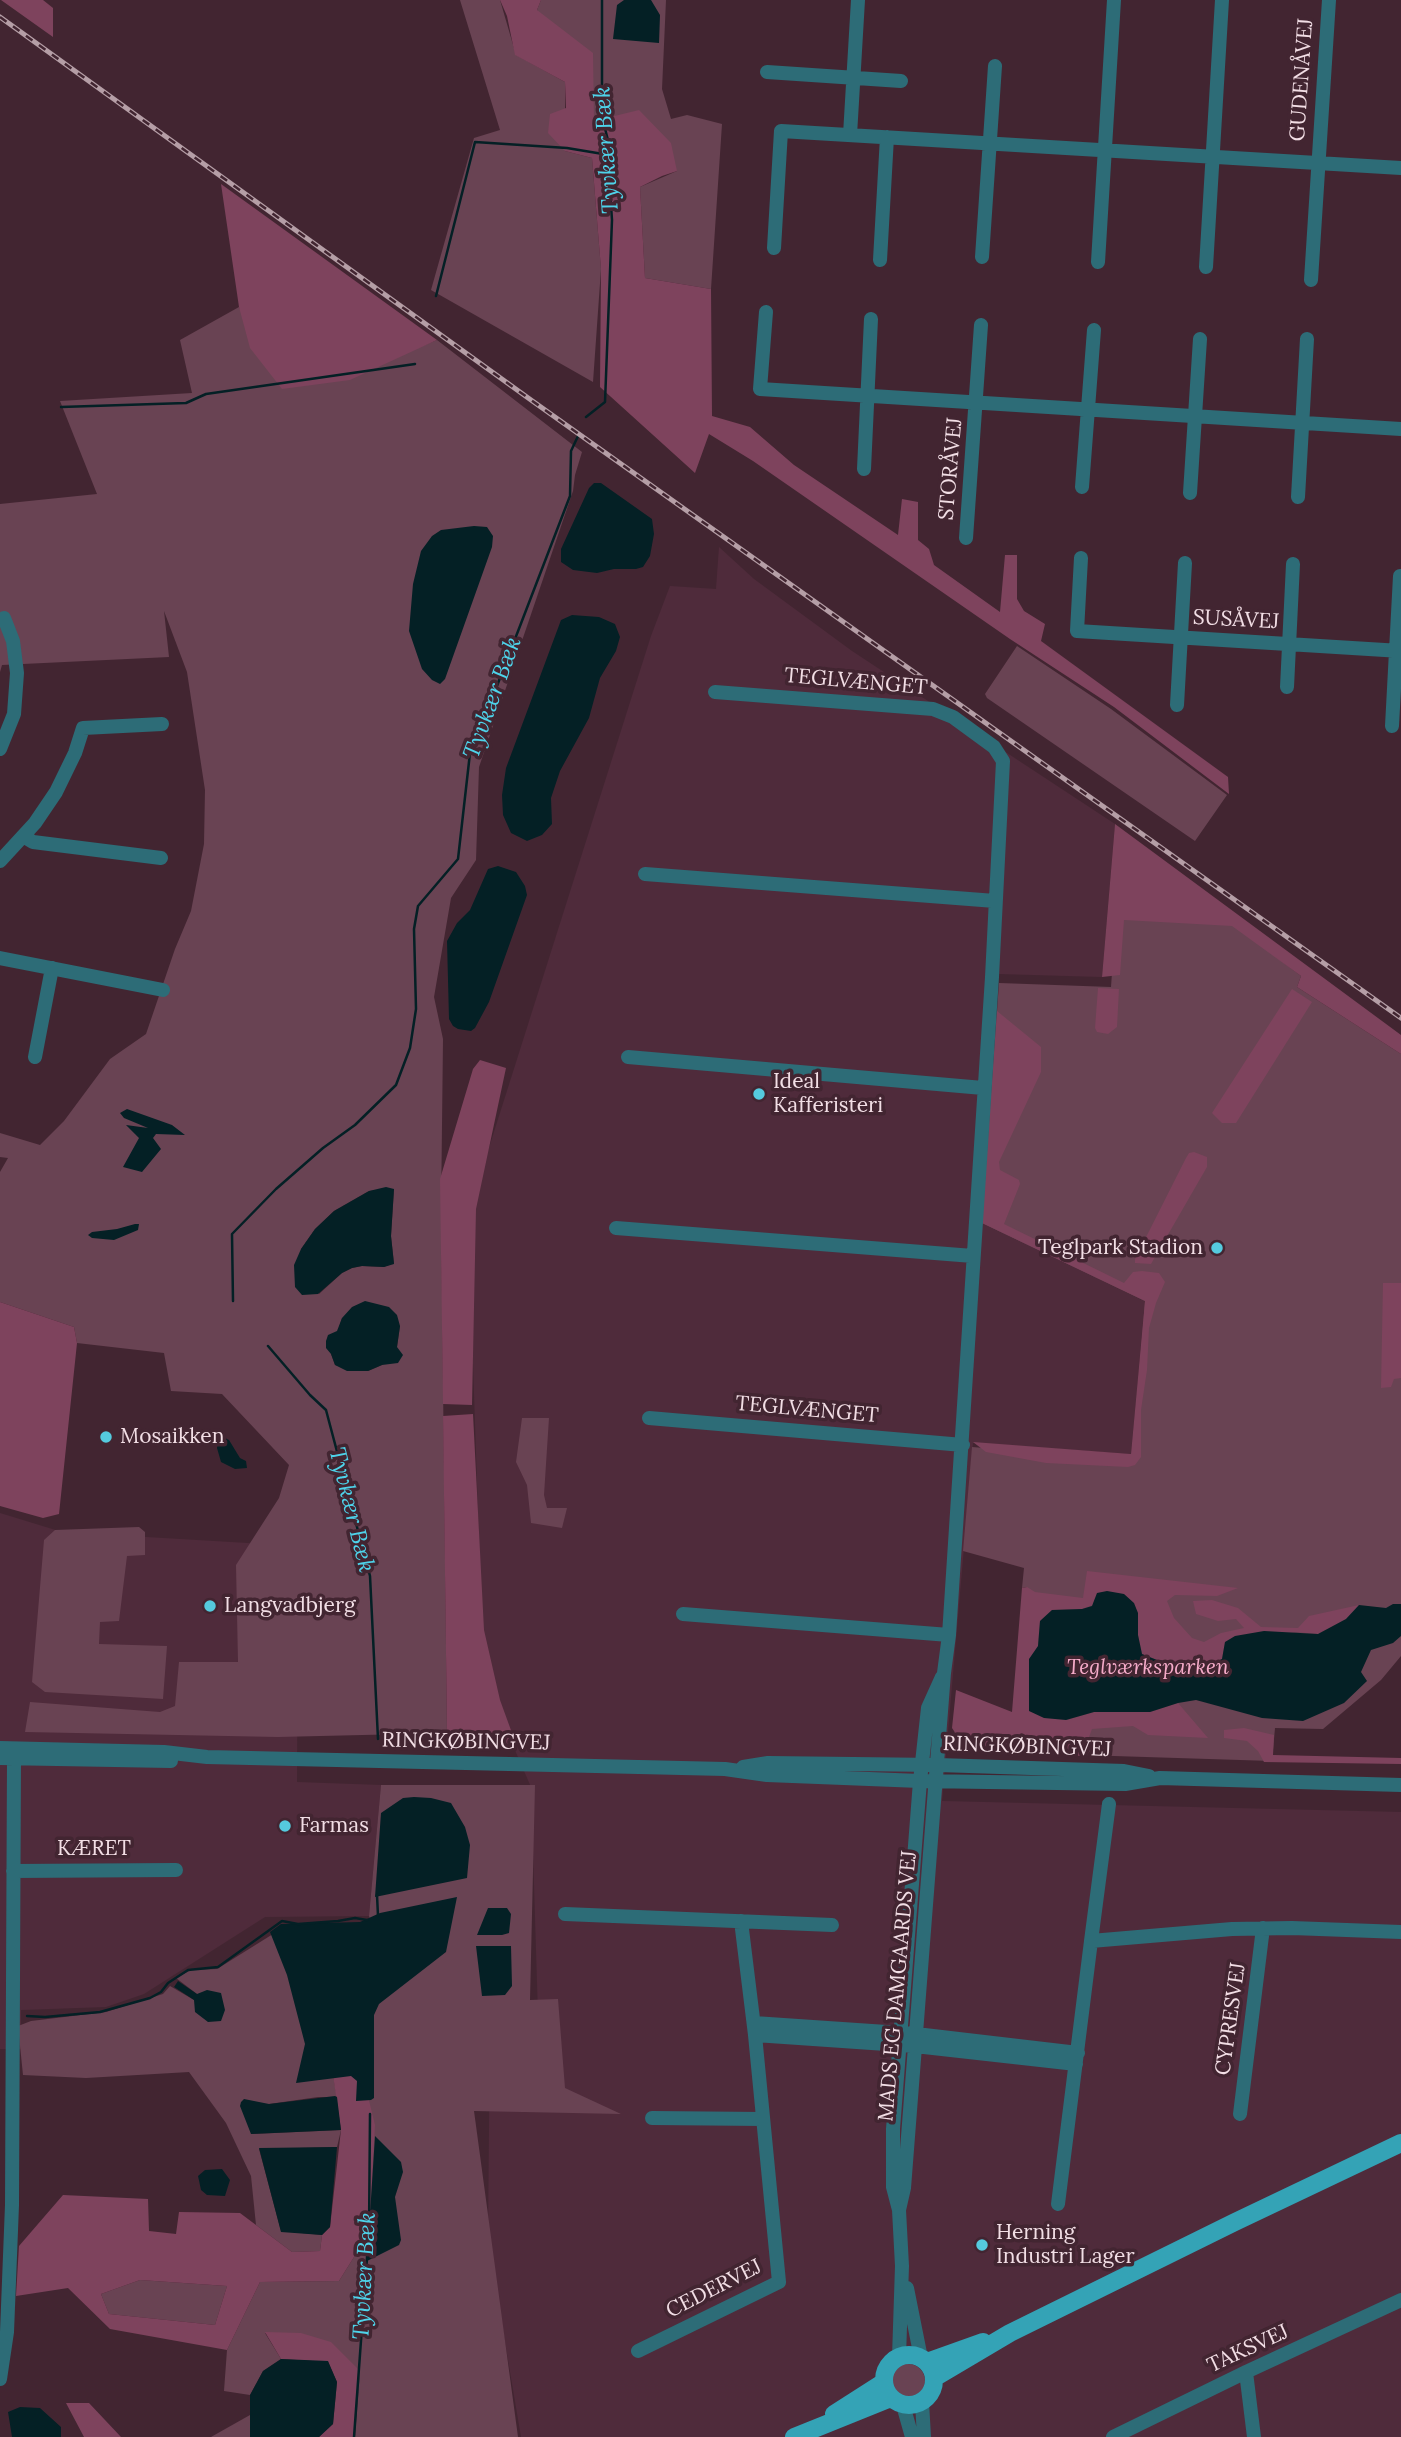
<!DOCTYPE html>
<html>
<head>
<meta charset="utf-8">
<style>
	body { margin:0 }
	canvas { display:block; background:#422531 }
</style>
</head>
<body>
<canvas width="1401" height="2437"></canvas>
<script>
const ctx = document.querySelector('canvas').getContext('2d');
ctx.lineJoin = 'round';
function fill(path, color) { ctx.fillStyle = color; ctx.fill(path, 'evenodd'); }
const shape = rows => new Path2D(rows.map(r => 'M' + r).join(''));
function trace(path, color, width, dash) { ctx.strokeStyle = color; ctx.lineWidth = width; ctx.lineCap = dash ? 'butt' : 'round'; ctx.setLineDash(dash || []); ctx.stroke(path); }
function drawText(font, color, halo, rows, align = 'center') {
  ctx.font = font + ' Lora,serif'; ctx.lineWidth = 7; ctx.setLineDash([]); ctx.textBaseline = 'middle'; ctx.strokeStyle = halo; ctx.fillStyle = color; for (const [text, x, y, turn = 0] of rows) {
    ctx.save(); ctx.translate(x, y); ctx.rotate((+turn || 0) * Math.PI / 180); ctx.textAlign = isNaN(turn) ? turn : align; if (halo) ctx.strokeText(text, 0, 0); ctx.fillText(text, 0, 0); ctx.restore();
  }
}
const built = shape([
	[719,547,754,579,852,651,1115,824,1102,977,999,974,982,1222,1145,1301,1131,1454,973,1443,942,1801,1401,1812,1401,2437,521,2437,488,2241,490,2015,538,2014,531,1787,511,1741,483,1662,468,1214,651,636,670,586,716,589],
	[0,1513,62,1532,298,1546,297,1782,381,1785,369,1916,265,1917,144,1994,106,2007,21,2010,21,2049,0,2049]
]);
const green = shape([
	[460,0,500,0,516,55,565,82,565,151,592,158,601,269,593,382,431,290,474,138,500,130],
	[541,0,666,0,662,89,671,119,687,115,722,124,711,289,645,278,640,187,677,171,594,122,537,10],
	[239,307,240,309,410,351,437,340,582,452,575,475,573,491,479,767,476,860,451,898,434,997,443,1039,441,1210,447,1733,278,1737,25,1732,30,1702,160,1712,175,1706,179,1662,238,1662,236,1565,279,1498,289,1465,222,1394,171,1391,164,1353,77,1343,74,1327,0,1302,0,1172,8,1158,0,1157,0,1133,40,1145,64,1121,110,1059,146,1034,175,949,191,911,204,844,205,790,187,672,164,611,169,657,2,665,0,672,0,504,97,494,60,401,192,393,180,340],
	[394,1189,391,1236,394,1263,384,1267,362,1266,352,1268,342,1273,319,1294,301,1249,315,1229,334,1211,369,1191],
	[342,1318,400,1326,397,1347,382,1365,368,1371,335,1365,331,1354],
	[1017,646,1111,709,1227,795,1195,841,987,698,985,694],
	[1116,916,1230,922,1301,976,1297,987,1401,1054,1401,1656,1381,1680,1323,1729,1275,1728,1272,1761,956,1751,954,1748,955,1725,1015,1727,1027,1587,1022,1588,1024,1568,963,1551,972,1447,1132,1460,1145,1301,982,1223,999,983,1111,987],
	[522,1418,549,1418,544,1495,547,1508,567,1508,562,1528,531,1523,527,1485,516,1462],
	[139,1527,145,1532,145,1555,127,1556,119,1621,100,1622,99,1644,167,1646,163,1699,45,1692,32,1682,44,1540,55,1530],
	[381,1785,535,1785,530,2000,558,1999,565,2088,621,2114,474,2111,518,2437,355,2437,360,2371,265,2333,281,2359,263,2371,250,2395,224,2391,227,2350,260,2282,339,2281,369,2233,333,2075,337,2097,318,2097,269,2104,252,2134,341,2130,337,2147,259,2149,281,2231,322,2235,320,2251,292,2252,256,2225,251,2176,226,2123,189,2072,86,2078,23,2075,18,2026,31,2021,106,2012,163,1994,170,1986,194,2000,197,1994,176,1978,191,1970,217,1969,281,1929,372,1925,369,1916],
	[140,2280,227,2286,215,2325,109,2314,101,2294],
	'891 2381a17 17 0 1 1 34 0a17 17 0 1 1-34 0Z',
	[250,2415,250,2437,211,2437]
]);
const forest = shape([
	[1,0,43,0,53,8,53,37],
	[500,0,541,0,537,10,593,53,594,121,639,110,671,143,677,171,662,176,640,187,645,278,711,289,712,416,750,427,794,465,898,535,902,499,918,502,918,540,929,549,934,565,1000,612,1005,555,1017,555,1017,599,1024,611,1045,624,1041,641,1228,777,1229,794,1114,707,1010,639,753,461,709,434,695,473,600,387,601,269,592,158,565,151,548,133,550,114,566,108,565,82,515,55,507,16],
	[221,184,437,340,350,380,282,389,250,348,239,307],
	[1115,824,1401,1035,1401,1054,1297,987,1301,976,1232,926,1124,920,1120,975,1102,977],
	[1098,988,1119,989,1117,1027,1108,1034,1097,1032,1095,1028],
	[1292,989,1312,1002,1236,1123,1222,1123,1212,1113],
	[997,1011,1041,1047,1041,1072,999,1162,1000,1170,1019,1180,1020,1184,1004,1224,1124,1283,1133,1272,1142,1271,1159,1273,1165,1282,1156,1303,1149,1328,1147,1370,1141,1410,1141,1457,1135,1465,1128,1467,1046,1463,986,1452,973,1442,1131,1454,1145,1301,982,1223],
	[480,1060,506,1068,476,1209,472,1405,443,1404,440,1179,473,1069],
	[1194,1152,1207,1157,1207,1167,1151,1264,1135,1263,1135,1259,1186,1158,1189,1153],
	[1383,1283,1401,1283,1401,1378,1394,1379,1391,1387,1381,1388],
	[0,1302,74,1327,77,1343,59,1514,43,1518,0,1506],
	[473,1414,484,1630,500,1700,516,1744,482,1744,477,1733,447,1733,443,1416],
	[1087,1571,1238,1588,1217,1596,1175,1595,1167,1601,1174,1618,1192,1638,1204,1642,1221,1633,1244,1628,1236,1619,1218,1621,1196,1614,1193,1601,1212,1600,1238,1608,1261,1627,1298,1628,1309,1616,1359,1605,1346,1619,1318,1634,1296,1632,1225,1642,1222,1659,1207,1666,1157,1660,1142,1654,1138,1635,1138,1613,1095,1598,1093,1605,1082,1609,1052,1610,1040,1621,1038,1646,1066,1720,1094,1712,1150,1712,1178,1703,1208,1738,1148,1735,1133,1726,1092,1729,1082,1756,1011,1752,965,1747,952,1728,956,1690,1012,1712,1022,1588,1027,1587,1035,1592,1083,1598],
	[1244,1728,1274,1735,1273,1755,1401,1758,1401,1764,1264,1762,1258,1751,1247,1741,1224,1738,1224,1730],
	[362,2072,375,2125,369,2233,339,2281,260,2282,227,2350,110,2329,68,2288,16,2296,19,2246,63,2195,148,2199,149,2231,176,2234,179,2212,240,2213,292,2252,320,2251,322,2235,330,2227,341,2130,333,2075],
	[140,2280,227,2286,215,2325,109,2314,101,2294],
	[265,2332,301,2333,331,2342,360,2371,354,2437,319,2437,333,2424,337,2382,328,2362,281,2359],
	[66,2403,89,2403,121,2437,84,2437]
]);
const water = shape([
	[624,0,651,0,660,15,659,43,613,39,617,5],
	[594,483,601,483,652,519,654,534,650,556,643,567,636,569,614,569,597,573,573,570,561,562,561,549,589,488],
	[474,526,487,527,493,536,492,547,445,679,440,684,432,680,422,669,409,631,413,584,421,551,432,536,441,530],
	[572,615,599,617,615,624,620,637,616,651,600,678,589,718,560,771,551,798,552,824,542,835,527,841,511,833,503,815,502,795,506,768,561,620],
	[498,866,516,872,525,886,527,895,489,1002,475,1028,471,1031,458,1029,453,1026,449,1019,447,941,457,923,470,910,488,869],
	[127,1109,172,1125,185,1135,156,1134,153,1138,161,1149,142,1172,123,1167,139,1138,126,1125,148,1128,124,1118,120,1113],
	[386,1187,394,1189,391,1236,394,1264,384,1267,362,1266,352,1268,342,1273,318,1294,302,1295,295,1287,294,1265,301,1249,315,1229,334,1211,369,1191],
	[135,1224,139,1224,138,1230,114,1240,92,1238,88,1235,92,1232,117,1229],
	[365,1301,389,1307,397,1315,400,1326,397,1347,403,1355,398,1363,382,1365,368,1371,347,1371,335,1365,331,1354,326,1348,326,1341,328,1335,337,1331,342,1318,352,1307],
	[225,1438,229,1440,240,1458,246,1461,247,1468,235,1469,221,1462,217,1448,218,1442],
	[1107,1591,1124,1594,1134,1603,1138,1613,1138,1635,1142,1654,1157,1660,1207,1666,1222,1659,1225,1642,1235,1636,1264,1631,1318,1634,1346,1619,1359,1605,1386,1608,1393,1604,1401,1604,1401,1636,1393,1643,1371,1650,1361,1672,1367,1681,1344,1703,1303,1721,1262,1718,1196,1700,1178,1703,1150,1712,1094,1712,1066,1720,1044,1718,1029,1711,1029,1659,1038,1646,1040,1621,1052,1610,1082,1609,1092,1606,1097,1593],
	[414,1797,431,1798,451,1803,465,1827,470,1845,467,1878,375,1897,381,1813,403,1798],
	[457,1897,446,1952,379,2004,374,2015,374,2098,371,2100,356,2101,357,2081,351,2076,296,2083,305,2044,287,1975,270,1932,281,1924,360,1922,380,1913],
	[488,1908,507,1908,511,1914,509,1933,502,1935,477,1935],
	[476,1946,511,1946,512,1986,505,1995,482,1996],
	[178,1981,197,1994,207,1990,221,1993,225,2010,221,2021,208,2022,195,2012,194,2000,174,1987],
	[335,2096,337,2097,341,2130,251,2134,240,2106,241,2102,244,2099,269,2104],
	[375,2136,401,2162,403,2172,395,2197,401,2240,399,2245,367,2261],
	[337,2147,330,2227,322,2235,281,2232,259,2148],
	[222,2169,230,2180,225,2196,207,2195,201,2190,198,2176,205,2170],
	[281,2359,328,2361,337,2382,333,2424,319,2437,250,2437,250,2395,263,2371],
	[20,2407,40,2408,61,2427,61,2437,12,2437,8,2412]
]);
const stream = shape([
	[436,296,475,142,567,148,609,155],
	[61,407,186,403,206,394,415,364],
	[586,417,605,402,612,220,608,161,610,148,602,117,602,0],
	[233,1301,232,1234,276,1189,323,1148,355,1125,396,1085,410,1048,416,1009,414,929,418,906,458,859,470,753,480,730,570,496,571,451,579,434],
	[268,1346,310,1395,326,1410,370,1576,378,1739],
	[377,1895,378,1916],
	[27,2016,45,2017,100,2012,150,1998,161,1992,168,1983,188,1970,218,1967,282,1921,298,1924,338,1921,355,1918,367,1920],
	[369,2234,370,2114],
	[354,2437,368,2244]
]);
const minor = shape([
	[767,72,901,81],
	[850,135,858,0],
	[774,248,781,131,1401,168],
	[982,257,995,66],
	[880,260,887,137],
	[1098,262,1114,0],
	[1206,267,1222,0],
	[1311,280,1329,0],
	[766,312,760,389,1401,429],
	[864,469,871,319],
	[1082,487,1094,330],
	[1190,493,1200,339],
	[1298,497,1307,339],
	[966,538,981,325],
	[1081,558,1077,631,1401,651],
	[1287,687,1293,564],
	[715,692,933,709,953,717,994,747,1003,761,992,977,949,1635,944,1673,904,2188,899,2210],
	[1177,705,1185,563],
	[1392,726,1400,576],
	[0,749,14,714,17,673,13,641,4,618],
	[23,836,33,842,161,858],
	[0,861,35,823,56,792,75,753,83,728,162,724],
	[645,874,995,901],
	[0,958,163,990],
	[35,1057,52,968],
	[628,1057,983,1088],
	[616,1228,973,1256],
	[649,1418,963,1445],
	[683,1614,949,1635],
	[0,1748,164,1752,207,1757,725,1769,767,1775,920,1781,1125,1784,1160,1778,1401,1785],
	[0,1758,171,1761],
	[743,1767,768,1763,938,1765,1124,1771,1149,1776],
	[13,1871,176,1870],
	[565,1914,832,1925],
	[1091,1941,1109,1804],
	[754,2023,916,2034,1078,2053],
	[755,2035,915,2046,1076,2064],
	[1240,2114,1263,1928],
	[652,2118,763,2119],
	[1058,2204,1091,1941,1232,1929,1292,1928,1401,1932],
	[907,2288,921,2358],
	[638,2351,779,2282,755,2035,741,1921],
	[899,2357,902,2266,899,2210,893,2187,893,2129,920,1781,928,1708,942,1677],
	[1246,2372,1254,2437],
	[0,2379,7,2332,12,2205,14,1758],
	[922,2402,924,2437],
	[903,2405,912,2437],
	[1113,2437,1246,2372,1401,2300]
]);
const major = shape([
	'884 2380a25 25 0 1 1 50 0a25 25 0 1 1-50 0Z',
	[927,2362,983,2342],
	[934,2378,1010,2333,1235,2222,1401,2143],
	[834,2414,884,2382],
	[794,2437,891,2398]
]);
const rail = shape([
	[0,17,531,400,1401,1018]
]);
const markers = [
	[759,1094,7,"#55cade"],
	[1217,1248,7,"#55cade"],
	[106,1437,7,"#55cade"],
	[210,1606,7,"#55cade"],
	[285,1826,7,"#55cade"],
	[982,2245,7,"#55cade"]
];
const streetNames = [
	["GUDENÅVEJ",1302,80,-86],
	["STORÅVEJ",951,469,-85],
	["SUSÅVEJ",1236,620,3],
	["TEGLVÆNGET",856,682,5],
	["TEGLVÆNGET",807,1410,5],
	["RINGKØBINGVEJ",466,1742,1],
	["RINGKØBINGVEJ",1027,1747,2],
	["KÆRET",94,1849],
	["MADS EG DAMGAARDS VEJ",898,1986,-85],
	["CYPRESVEJ",1231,2019,-82],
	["CEDERVEJ",714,2289,-27],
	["TAKSVEJ",1248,2349,-25]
];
const poiNames = [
	["Ideal",773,1082],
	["Kafferisteri",773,1106],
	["Teglpark Stadion",1203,1248,"right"],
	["Mosaikken",120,1437],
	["Langvadbjerg",224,1606],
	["Farmas",299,1826],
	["Herning",996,2233],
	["Industri Lager",996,2257]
];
const parkNames = [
	["Teglværksparken",1148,1668]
];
const waterNames = [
	["Tyvkær Bæk",607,150,-94],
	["Tyvkær Bæk",493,698,-70],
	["Tyvkær Bæk",351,1510,76],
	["Tyvkær Bæk",365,2276,-87]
];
fill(built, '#4f2b3b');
fill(green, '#694353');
fill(forest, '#7e435d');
fill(water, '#042025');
trace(stream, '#042025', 2.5);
trace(minor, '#2d6c77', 14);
trace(major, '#34a3b6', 18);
trace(rail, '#b59ea6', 5);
trace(rail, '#422531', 2.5, [8]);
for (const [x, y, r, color] of markers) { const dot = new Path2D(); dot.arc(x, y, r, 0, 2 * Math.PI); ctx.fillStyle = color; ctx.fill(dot); trace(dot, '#422531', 2.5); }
drawText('21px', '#f2dee5', '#422531', streetNames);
drawText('21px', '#f2dee5', '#422531', poiNames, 'left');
drawText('italic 21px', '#f5abc9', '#422531', parkNames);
drawText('italic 23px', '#4ed3ea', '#422531', waterNames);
</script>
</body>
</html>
